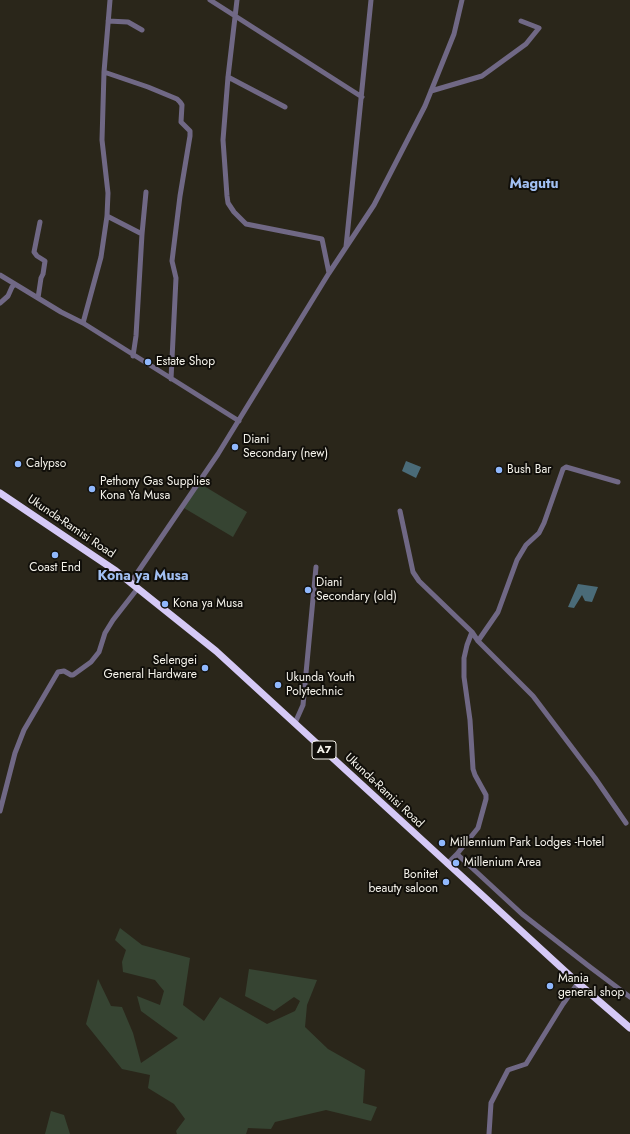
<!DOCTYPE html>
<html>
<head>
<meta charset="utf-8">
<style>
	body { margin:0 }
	canvas { display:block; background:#2a261a }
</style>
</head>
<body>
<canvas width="630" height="1134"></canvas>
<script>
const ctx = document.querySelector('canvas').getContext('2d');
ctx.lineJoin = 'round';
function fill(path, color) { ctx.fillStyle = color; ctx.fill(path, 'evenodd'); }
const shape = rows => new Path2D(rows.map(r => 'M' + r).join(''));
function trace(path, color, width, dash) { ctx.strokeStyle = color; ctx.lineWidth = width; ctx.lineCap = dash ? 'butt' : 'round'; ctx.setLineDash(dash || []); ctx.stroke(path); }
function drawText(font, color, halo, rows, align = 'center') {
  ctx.font = font + ' Jost,sans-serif'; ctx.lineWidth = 4; ctx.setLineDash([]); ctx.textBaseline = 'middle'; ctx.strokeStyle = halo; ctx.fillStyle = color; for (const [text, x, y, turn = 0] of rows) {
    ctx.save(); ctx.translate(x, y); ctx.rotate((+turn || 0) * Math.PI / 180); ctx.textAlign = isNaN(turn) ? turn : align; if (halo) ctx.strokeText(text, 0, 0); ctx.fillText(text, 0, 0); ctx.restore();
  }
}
const green = shape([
	[199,483,247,512,233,537,184,508],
	[120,928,142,945,190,958,183,1005,204,1021,220,997,267,1024,295,1011,300,1001,294,997,274,1011,245,996,249,969,317,980,307,1005,305,1027,328,1049,365,1070,363,1103,377,1107,371,1121,326,1110,275,1122,271,1129,248,1128,246,1134,177,1134,176,1131,185,1119,174,1104,148,1088,150,1075,122,1069,86,1024,98,979,111,1006,122,1007,133,1033,141,1063,178,1038,141,1011,137,996,160,1005,164,991,155,980,123,972,122,962,126,950,115,940],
	[51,1111,64,1115,70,1134,45,1134]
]);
const water = shape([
	[406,461,421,467,416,478,402,471],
	[578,584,598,587,592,602,585,601,582,595,574,608,568,607]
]);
const minor = shape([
	[210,0,362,97],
	[237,0,228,77,223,140,227,196,228,203,234,212,246,224,322,239,329,273],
	[108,21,128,22,142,30],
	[104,72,148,87,177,99,180,102,182,105,181,122,190,131,190,136,180,196,172,261,176,278,171,379],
	[228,77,285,107],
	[431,91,482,76,526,44,539,28,521,21],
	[107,216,142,234],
	[346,247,371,0],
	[0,275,61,312,83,323,239,421],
	[38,298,41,278,43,274,45,261,37,256,34,252,40,222],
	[0,303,8,296,12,287,15,284],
	[83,323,101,257,107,216,108,193,102,140,104,72,110,0],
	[133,356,136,336,142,234,146,192],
	[400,511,413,572,419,581,472,632,478,641,533,696,595,778,626,823],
	[131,582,218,454,329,273,374,205,425,106,454,34,462,0],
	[478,641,498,612,517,560,526,545,539,533,544,523,563,469,566,467,618,482],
	[295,723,303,705,316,567],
	[0,811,15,753,24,730,58,672,64,671,71,675,73,675,91,662,99,652,105,633,113,620,138,588],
	[457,854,478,828,486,799,486,795,475,775,473,769,470,720,464,677,464,658,467,645,472,632],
	[447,864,457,854,522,914,590,967,630,997],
	[489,1134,491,1103,508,1070,526,1064,563,1004,578,983]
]);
const highway = shape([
	[0,493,116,571,216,651,578,983,630,1028]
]);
const markers = [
	[148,362,4,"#90b8fd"],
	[235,447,4,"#90b8fd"],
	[18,464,4,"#90b8fd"],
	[499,470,4,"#90b8fd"],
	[92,489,4,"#90b8fd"],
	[55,555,4,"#90b8fd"],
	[308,590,4,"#90b8fd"],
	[165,604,4,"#90b8fd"],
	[205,668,4,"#90b8fd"],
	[278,685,4,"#90b8fd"],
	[442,843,4,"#90b8fd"],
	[456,863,4,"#90b8fd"],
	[446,882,4,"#90b8fd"],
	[550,986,4,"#90b8fd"]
];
const shields = [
	[324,750,24]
];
const shieldNames = [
	["A7",324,750]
];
const poiNames = [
	["Estate Shop",156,362],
	["Diani",243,440],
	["Secondary (new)",243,454],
	["Calypso",26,464],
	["Bush Bar",507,470],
	["Pethony Gas Supplies",100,482],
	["Kona Ya Musa",100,496],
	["Coast End",55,568,"center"],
	["Diani",316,583],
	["Secondary (old)",316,597],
	["Kona ya Musa",173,604],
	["Selengei",197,661,"right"],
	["General Hardware",197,675,"right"],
	["Ukunda Youth",286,678],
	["Polytechnic",286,692],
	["Millennium Park Lodges -Hotel",450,843],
	["Millenium Area",464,863],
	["Bonitet",438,875,"right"],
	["beauty saloon",438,889,"right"],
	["Mania",558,979],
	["general shop",558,993]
];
const streetNames = [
	["Ukunda-Ramisi Road",71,527,34],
	["Ukunda-Ramisi Road",384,791,43]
];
const quarterNames = [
	["Magutu",534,185],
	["Kona ya Musa",143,577]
];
fill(green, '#364432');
fill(water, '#4a6b78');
trace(minor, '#706885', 5);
trace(highway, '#d5c9f6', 7);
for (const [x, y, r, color] of markers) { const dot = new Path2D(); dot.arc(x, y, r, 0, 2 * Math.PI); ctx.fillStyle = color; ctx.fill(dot); trace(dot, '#110f0a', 1.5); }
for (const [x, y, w] of shields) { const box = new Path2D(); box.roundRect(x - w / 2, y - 9, w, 18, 3); ctx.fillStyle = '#110f0a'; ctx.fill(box); trace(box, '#f5f3eb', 1); }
drawText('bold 11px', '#f5f3eb', null, shieldNames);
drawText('12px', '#f5f3eb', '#110f0a', poiNames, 'left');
drawText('12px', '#f5f3eb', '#110f0a', streetNames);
drawText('bold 14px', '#a2c0f3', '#110f0a', quarterNames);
</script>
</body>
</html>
